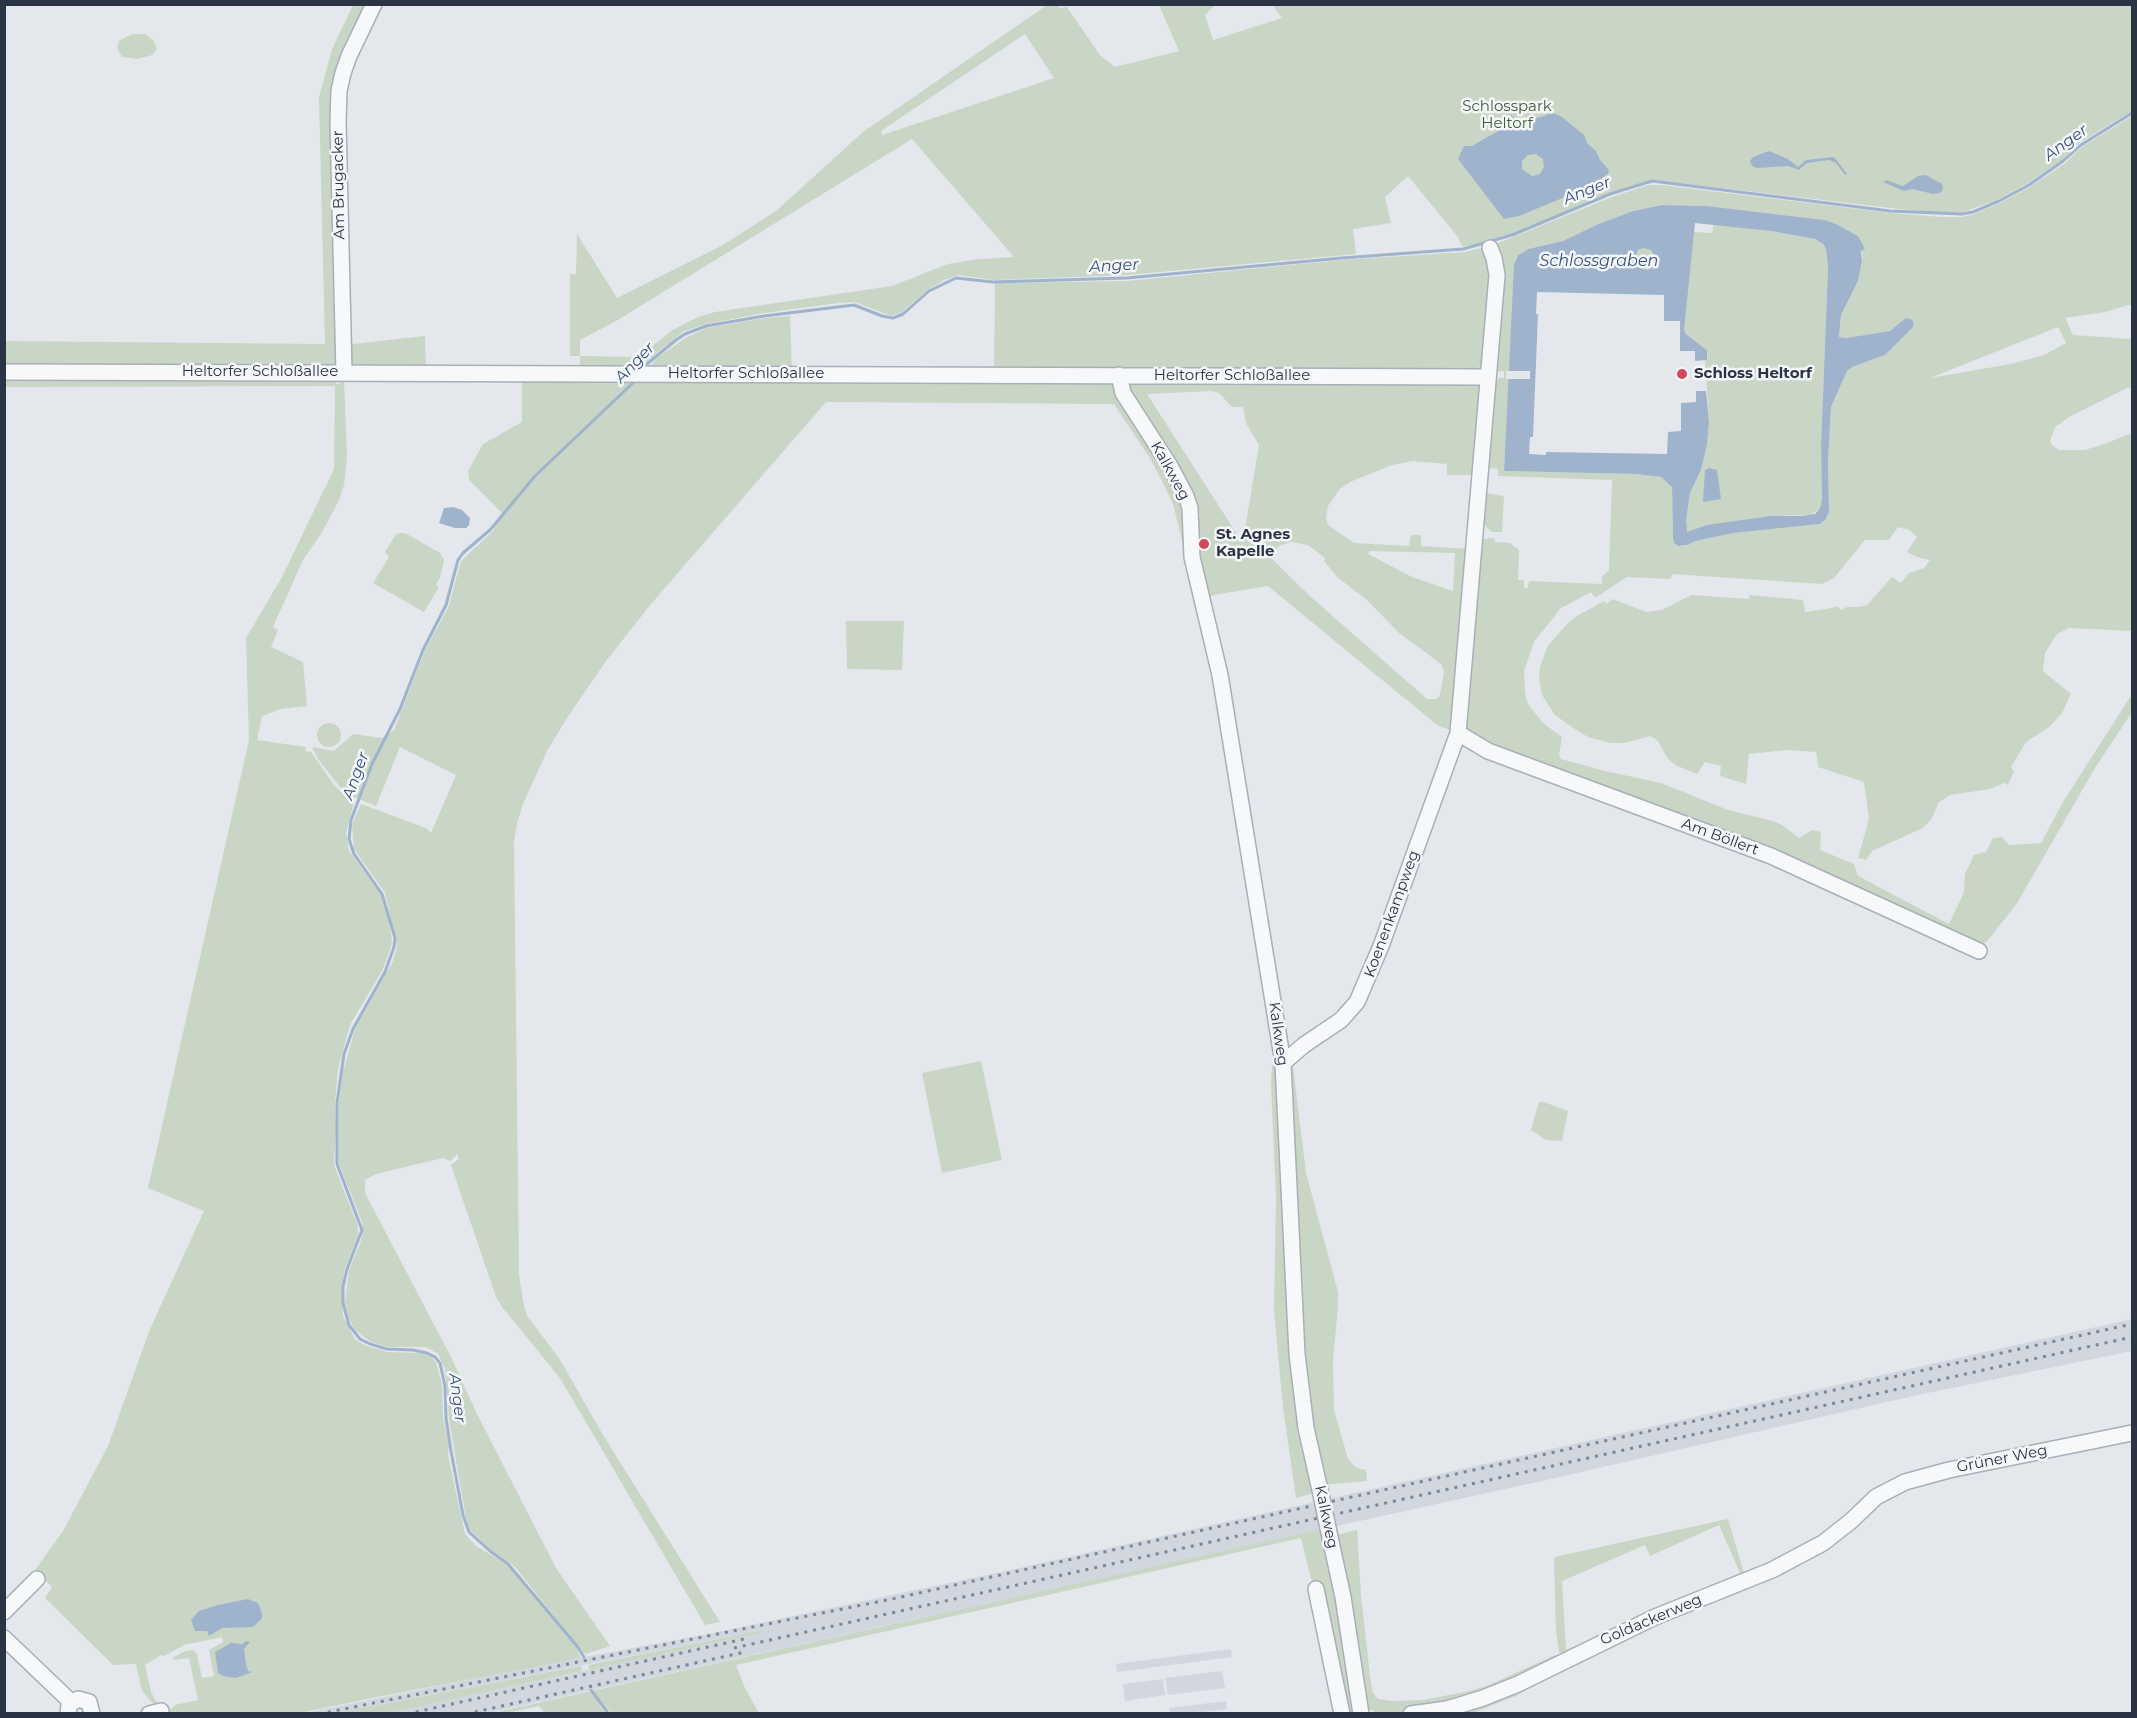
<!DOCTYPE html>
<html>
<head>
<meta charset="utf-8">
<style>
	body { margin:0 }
	#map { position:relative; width:2137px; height:1718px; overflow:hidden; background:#e4e7ec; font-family:Montserrat,sans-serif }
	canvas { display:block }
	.frame { position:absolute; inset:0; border:6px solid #2b3445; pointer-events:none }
</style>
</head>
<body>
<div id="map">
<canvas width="2137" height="1718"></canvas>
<div class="frame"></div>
</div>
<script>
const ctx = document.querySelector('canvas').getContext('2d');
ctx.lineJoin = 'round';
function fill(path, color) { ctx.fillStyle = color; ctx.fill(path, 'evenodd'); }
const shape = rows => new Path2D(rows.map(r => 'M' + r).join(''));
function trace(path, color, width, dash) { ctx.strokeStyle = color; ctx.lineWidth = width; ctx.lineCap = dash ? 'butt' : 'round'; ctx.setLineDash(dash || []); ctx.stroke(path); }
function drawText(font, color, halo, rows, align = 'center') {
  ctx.font = font + ' Montserrat,sans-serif'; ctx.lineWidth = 5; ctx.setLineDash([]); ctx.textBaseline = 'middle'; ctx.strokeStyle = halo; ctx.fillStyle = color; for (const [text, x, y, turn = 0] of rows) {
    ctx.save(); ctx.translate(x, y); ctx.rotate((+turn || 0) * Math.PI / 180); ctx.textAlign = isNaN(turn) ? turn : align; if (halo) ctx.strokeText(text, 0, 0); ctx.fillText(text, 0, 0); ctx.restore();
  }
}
const built = shape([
	[2132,1319,2132,1351,1913,1396,1555,1478,488,1713,389,1713,763,1632,763,1630,336,1713,300,1714,526,1668,713,1633,1015,1569],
	[1231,1649,1232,1657,1117,1672,1116,1664],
	[1222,1671,1225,1688,1168,1695,1165,1678],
	[1163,1679,1165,1695,1125,1701,1123,1684],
	[1226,1701,1227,1709,1192,1713,1170,1713,1169,1708]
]);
const green = shape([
	[1272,4,2132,5,2132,111,2079,143,2062,160,2028,183,1999,199,1961,213,1942,214,1653,180,1609,193,1511,234,1476,245,1462,246,1458,237,1408,176,1385,197,1391,223,1353,229,1356,254,1127,275,994,280,959,275,944,280,929,289,902,312,891,316,855,302,838,303,764,313,706,324,684,331,645,363,640,371,580,371,580,356,570,356,570,274,576,274,577,234,617,298,723,245,776,211,863,132,1047,5,1057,5,1061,9,1066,6,1100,55,1115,67,1179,51,1159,5,1215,5,1205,15,1213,40,1282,18],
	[1025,34,1054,78,882,135,881,131],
	[912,139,1014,257,978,259,948,264,892,286,715,312,698,317,671,331,639,357,580,356,580,340,616,321],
	[353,5,372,5,341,72,342,351,335,368,5,370,5,341,325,344,319,97,332,49],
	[132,34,145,34,154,41,157,49,152,55,137,59,122,57,117,48,119,41],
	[2132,116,2132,304,2105,312,2065,318,2073,335,2132,339,2132,390,2129,387,2069,417,2055,427,2050,441,2052,445,2059,450,2085,450,2107,443,2132,433,2132,631,2069,628,2057,634,2045,653,2043,671,2071,694,2062,713,2049,727,2026,742,2011,767,2014,772,2008,785,2004,783,1990,789,1950,795,1939,802,1932,818,1923,828,1872,851,1866,860,1858,858,1869,819,1864,782,1818,767,1816,752,1787,750,1749,754,1746,784,1720,776,1721,766,1705,762,1697,774,1675,765,1668,759,1658,741,1650,736,1624,743,1610,743,1588,737,1576,730,1555,715,1542,695,1539,679,1540,666,1548,646,1565,626,1575,617,1604,601,1606,604,1613,599,1646,612,1662,610,1691,595,1749,599,1749,595,1803,600,1805,612,1832,608,1836,606,1841,610,1847,607,1859,607,1867,605,1892,577,1901,583,1909,573,1924,568,1930,560,1917,557,1907,552,1917,537,1910,530,1898,527,1889,540,1865,540,1834,578,1822,584,1672,574,1671,579,1627,577,1595,598,1591,592,1561,608,1534,642,1524,671,1525,693,1528,704,1543,723,1562,737,1559,755,1561,759,1605,771,1661,783,1728,810,1773,821,1782,825,1799,838,1812,830,1821,832,1820,850,1854,864,1858,876,1949,924,1964,892,1965,874,1974,855,1986,852,1993,838,2002,837,2009,845,2041,843,2063,802,2132,694,2132,712,2095,768,2016,905,1987,941,1981,946,1795,864,1488,749,1462,730,1482,540,1490,538,1495,539,1495,542,1510,543,1519,550,1518,580,1524,580,1524,588,1528,588,1529,581,1602,584,1602,577,1609,570,1612,480,1498,476,1498,469,1483,467,1494,383,1499,378,1504,378,1504,371,1499,372,1495,367,1493,245,1612,197,1648,185,1661,185,1890,213,1942,217,1962,217,1975,214,2000,203,2030,187,2064,164,2082,147],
	[1662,205,1707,206,1825,220,1836,224,1858,236,1863,257,1858,281,1841,315,1839,337,1846,338,1890,331,1908,318,1914,322,1913,327,1885,355,1851,367,1847,371,1831,407,1828,461,1829,511,1826,519,1820,524,1734,533,1695,541,1685,546,1678,546,1674,543,1673,539,1672,487,1669,482,1661,477,1636,474,1504,471,1516,258,1520,253,1528,249,1563,241,1596,225,1633,211],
	[2058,327,2066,343,2044,355,2011,364,1930,378],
	[1714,224,1771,231,1815,239,1823,244,1826,249,1828,267,1821,446,1822,498,1820,508,1811,515,1771,516,1742,520,1689,533,1686,530,1686,521,1690,493,1701,470,1707,445,1709,422,1705,361,1708,355,1706,349,1686,334,1684,330,1684,321,1694,232,1712,233],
	[1486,247,1492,259,1486,364,1480,366,1476,373,994,373,995,283,1127,281,1342,260,1465,252],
	'1634 259a11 11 0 1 1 22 0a11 11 0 1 1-22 0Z',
	[790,316,792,372,647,371,657,358,684,339,706,328,765,318],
	[425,336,426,371,348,367,345,345],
	[5,374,337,380,336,385,344,381,347,457,344,485,339,500,321,534,303,560,273,627,278,630,271,647,303,662,307,706,281,709,262,716,257,740,306,747,305,751,311,752,334,785,349,800,354,802,346,833,349,851,380,893,387,914,392,939,391,947,382,971,350,1025,338,1069,335,1103,336,1127,334,1165,358,1226,358,1236,345,1268,342,1287,343,1316,355,1339,364,1345,387,1352,419,1353,431,1356,436,1362,442,1384,443,1418,449,1445,448,1455,465,1534,476,1546,508,1565,576,1647,581,1658,372,1698,300,1713,159,1713,169,1711,175,1705,198,1700,189,1658,173,1660,172,1658,185,1651,193,1650,197,1654,202,1678,214,1676,209,1650,223,1642,222,1637,184,1645,164,1656,161,1655,145,1665,151,1692,160,1708,157,1708,142,1691,136,1664,113,1665,45,1598,52,1587,35,1570,63,1531,108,1446,150,1329,204,1211,148,1188,249,740,246,638,282,577,334,469,335,386,5,387],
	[522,375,1113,383,1184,497,1185,553,1173,504,1165,487,1151,460,1114,404,826,402,651,604,606,661,567,718,547,751,523,804,517,823,514,842,519,1274,523,1301,527,1316,559,1358,603,1435,720,1622,705,1625,560,1378,502,1307,496,1297,451,1165,459,1159,457,1154,451,1161,443,1158,376,1174,365,1180,365,1193,451,1357,477,1414,556,1568,610,1646,586,1654,583,1652,514,1566,491,1550,470,1530,466,1519,449,1419,445,1369,438,1354,426,1347,388,1347,371,1342,355,1330,348,1316,345,1303,349,1270,361,1241,363,1230,362,1222,339,1164,339,1103,343,1072,355,1029,393,961,397,946,385,893,354,849,352,824,361,804,426,828,431,833,456,775,400,747,376,806,349,795,340,787,318,759,312,747,334,751,353,734,382,738,394,730,425,650,448,608,461,561,493,531,502,513,469,480,468,471,483,444,522,422],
	[1475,379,1480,387,1476,475,1447,475,1447,464,1413,461,1392,465,1350,482,1340,489,1328,506,1326,518,1328,525,1354,543,1409,546,1411,535,1421,535,1421,546,1470,549,1454,732,1437,725,1268,586,1214,595,1204,599,1193,519,1201,516,1191,504,1125,391,1125,381],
	[1212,391,1219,393,1232,407,1243,407,1246,423,1259,445,1243,541,1240,539,1147,394],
	[1291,542,1308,545,1325,558,1324,561,1337,577,1367,600,1399,633,1441,664,1444,671,1440,695,1437,699,1427,699,1311,597,1270,557,1279,546],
	[1370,551,1455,553,1453,591,1412,577,1368,554],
	[1486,493,1504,496,1502,532,1491,532,1480,520,1481,494],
	[401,533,407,534,440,553,444,560,440,578,436,584,439,587,424,612,373,583,389,557,385,552,396,534],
	[846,621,904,621,902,670,847,669],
	'317 735a12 12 0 1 1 24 0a12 12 0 1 1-24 0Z',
	[1292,1058,1306,1173,1338,1292,1338,1308,1333,1360,1334,1410,1348,1459,1357,1468,1366,1470,1367,1481,1320,1485,1308,1427,1286,1074],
	[981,1061,1002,1160,942,1173,922,1073],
	[1275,1061,1279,1062,1295,1350,1317,1492,1296,1498,1283,1407,1274,1311,1276,1197,1271,1082,1272,1066],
	[1539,1102,1544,1102,1568,1111,1562,1141,1546,1140,1531,1130],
	[1728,1519,1744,1573,1743,1577,1564,1655,1559,1652,1556,1632,1554,1557],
	[1719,1525,1740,1573,1566,1650,1562,1581,1645,1545,1650,1556],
	[1326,1528,1358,1713,1344,1713,1318,1589,1311,1579,1301,1538,736,1665,745,1688,759,1713,612,1713,604,1704,600,1706,606,1713,545,1713,539,1706,505,1713,488,1714],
	[1357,1530,1361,1595,1370,1676,1373,1693,1378,1699,1392,1701,1423,1700,1470,1691,1489,1685,1555,1655,1554,1660,1519,1681,1408,1712,1384,1713,1375,1712,1365,1707,1332,1536],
	[763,1630,764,1632,589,1670,588,1665],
	[581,1666,582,1671,389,1713,336,1713],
	[1566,1666,1516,1696,1473,1713,1431,1714]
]);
const water = shape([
	[1553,113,1562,117,1584,135,1587,143,1596,151,1600,160,1609,170,1608,174,1589,187,1519,216,1504,219,1458,159,1464,146,1472,146,1498,131,1501,120,1511,115,1519,122,1524,122],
	[1536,154,1543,159,1544,167,1540,174,1532,176,1522,169,1522,161,1528,155],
	[1769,151,1788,159,1798,167,1806,160,1834,157,1847,174,1845,175,1836,163,1829,160,1807,163,1799,170,1788,166,1757,168,1752,166,1750,161,1753,157],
	[1926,175,1942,184,1943,189,1940,193,1933,194,1913,189,1904,191,1883,182,1886,180,1903,186,1918,176],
	[1662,205,1707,206,1825,220,1836,224,1858,236,1865,249,1861,251,1862,261,1858,281,1841,315,1839,337,1846,338,1890,331,1906,318,1911,319,1914,322,1913,327,1885,355,1852,367,1847,371,1831,407,1828,461,1829,511,1826,519,1820,524,1734,533,1695,541,1688,545,1678,546,1674,543,1673,539,1672,487,1661,477,1636,474,1504,471,1514,265,1518,255,1528,249,1563,241,1596,225,1633,211],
	[1695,223,1771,231,1815,239,1823,244,1826,249,1828,267,1821,446,1822,499,1820,508,1815,514,1802,516,1771,516,1742,520,1707,525,1687,532,1686,521,1690,493,1701,470,1707,445,1709,422,1706,391,1696,391,1696,402,1681,403,1681,431,1668,432,1667,454,1546,452,1546,455,1529,454,1530,437,1533,437,1538,314,1536,314,1537,292,1664,295,1664,321,1680,321,1680,351,1695,351,1695,361,1707,360,1707,350,1686,334,1684,330],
	[1644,248,1651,250,1655,256,1653,267,1647,270,1637,267,1634,260,1638,250],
	[1709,468,1717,470,1721,499,1703,502,1705,470],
	[453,507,462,510,470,518,469,525,466,528,455,528,439,523,444,508],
	[248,1599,258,1603,262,1613,262,1618,253,1627,222,1628,209,1636,207,1631,195,1631,191,1620,199,1611,218,1605],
	[246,1641,250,1642,244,1649,246,1665,248,1671,252,1672,236,1678,223,1676,218,1673,215,1652,231,1643,242,1644]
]);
const pier = shape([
	[1506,371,1530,371,1530,379,1506,379]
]);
const stream = shape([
	[643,370,647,364,676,340,685,334,706,326,764,316,854,305,882,316,893,318,903,314,929,291,956,278,993,282,1127,278,1342,258,1463,249,1512,235,1610,194,1652,181,1890,211,1962,214,1973,212,1999,201,2029,185,2063,161,2081,145,2132,113],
	[584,1657,577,1646,508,1564,490,1551,469,1532,463,1515,451,1451,446,1418,445,1386,440,1363,435,1357,427,1353,413,1350,387,1349,370,1344,360,1339,349,1325,343,1303,343,1287,347,1269,362,1230,337,1164,337,1103,344,1054,353,1029,385,972,394,947,395,938,382,894,354,854,349,839,351,820,372,764,400,709,423,650,446,605,458,560,463,553,490,530,535,476,636,380],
	[591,1690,609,1714]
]);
const minor = shape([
	[4,372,1488,377],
	[344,373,338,122,339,91,343,73,349,56,374,4],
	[1119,375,1123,393,1170,466,1186,496,1190,508,1192,557,1220,675,1283,1063,1297,1354,1306,1428,1322,1499],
	[1458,733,1488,751,1771,856,1979,951],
	[1283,1063,1304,1045,1341,1020,1357,1002,1381,946,1458,733,1497,275,1494,258,1490,248],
	[1328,1528,1343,1597,1361,1714],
	[1316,1589,1342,1714],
	[4,1612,37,1579],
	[4,1638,71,1702],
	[68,1714,69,1705,78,1699,89,1702,92,1714],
	[149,1714,161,1711],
	[1411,1714,1447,1709,1483,1698,1518,1684,1655,1617,1772,1570,1823,1543,1851,1521,1876,1497,1905,1482,1949,1470,2132,1433]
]);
const rail = shape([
	[734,1648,2132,1337],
	[319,1714,892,1599,2132,1324],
	[407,1714,744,1639],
	[466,1714,745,1652]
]);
const minorBridge = shape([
	[1322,1499,1328,1528]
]);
const markers = [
	[1682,374,6,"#d1495b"],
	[1204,544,6,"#d1495b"]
];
const parkNames = [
	["Schlosspark",1507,107],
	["Heltorf",1507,124]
];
const streetNames = [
	["Am Brugacker",339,185,-91],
	["Heltorfer Schloßallee",260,372],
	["Heltorfer Schloßallee",746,374],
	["Heltorfer Schloßallee",1232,376],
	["Kalkweg",1170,471,61],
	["Am Böllert",1720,837,20],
	["Koenenkampweg",1392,914,-70],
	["Kalkweg",1278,1034,82],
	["Grüner Weg",2002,1459,-11],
	["Kalkweg",1326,1517,78],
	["Goldackerweg",1651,1620,-23]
];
const poiNames = [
	["Schloss Heltorf",1694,374],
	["St. Agnes",1216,535],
	["Kapelle",1216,552]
];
const waterNames = [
	["Anger",2066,143,-36],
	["Anger",1587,191,-22],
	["Schlossgraben",1599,261],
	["Anger",1114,266,-3],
	["Anger",635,363,-46],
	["Anger",356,776,-70],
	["Anger",457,1398,83]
];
fill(built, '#d2d6de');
fill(green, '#c9d6c5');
fill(water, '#9fb4cc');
fill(pier, '#e4e7ec');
trace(stream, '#9fb4cc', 3);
trace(minor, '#a9aeb7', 18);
trace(minor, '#f7f8fa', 15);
trace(rail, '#7d8696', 3, [3, 6]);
trace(minorBridge, '#a9aeb7', 18, []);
trace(minorBridge, '#f7f8fa', 15);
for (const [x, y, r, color] of markers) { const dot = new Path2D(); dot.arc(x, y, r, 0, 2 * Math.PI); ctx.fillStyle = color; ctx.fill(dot); trace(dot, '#f4f6f9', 2); }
drawText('15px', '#3f6138', '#f4f6f9', parkNames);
drawText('15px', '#2b3445', '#f4f6f9', streetNames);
drawText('bold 15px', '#2b3445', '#f4f6f9', poiNames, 'left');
drawText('italic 16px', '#34527a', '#f4f6f9', waterNames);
</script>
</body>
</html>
